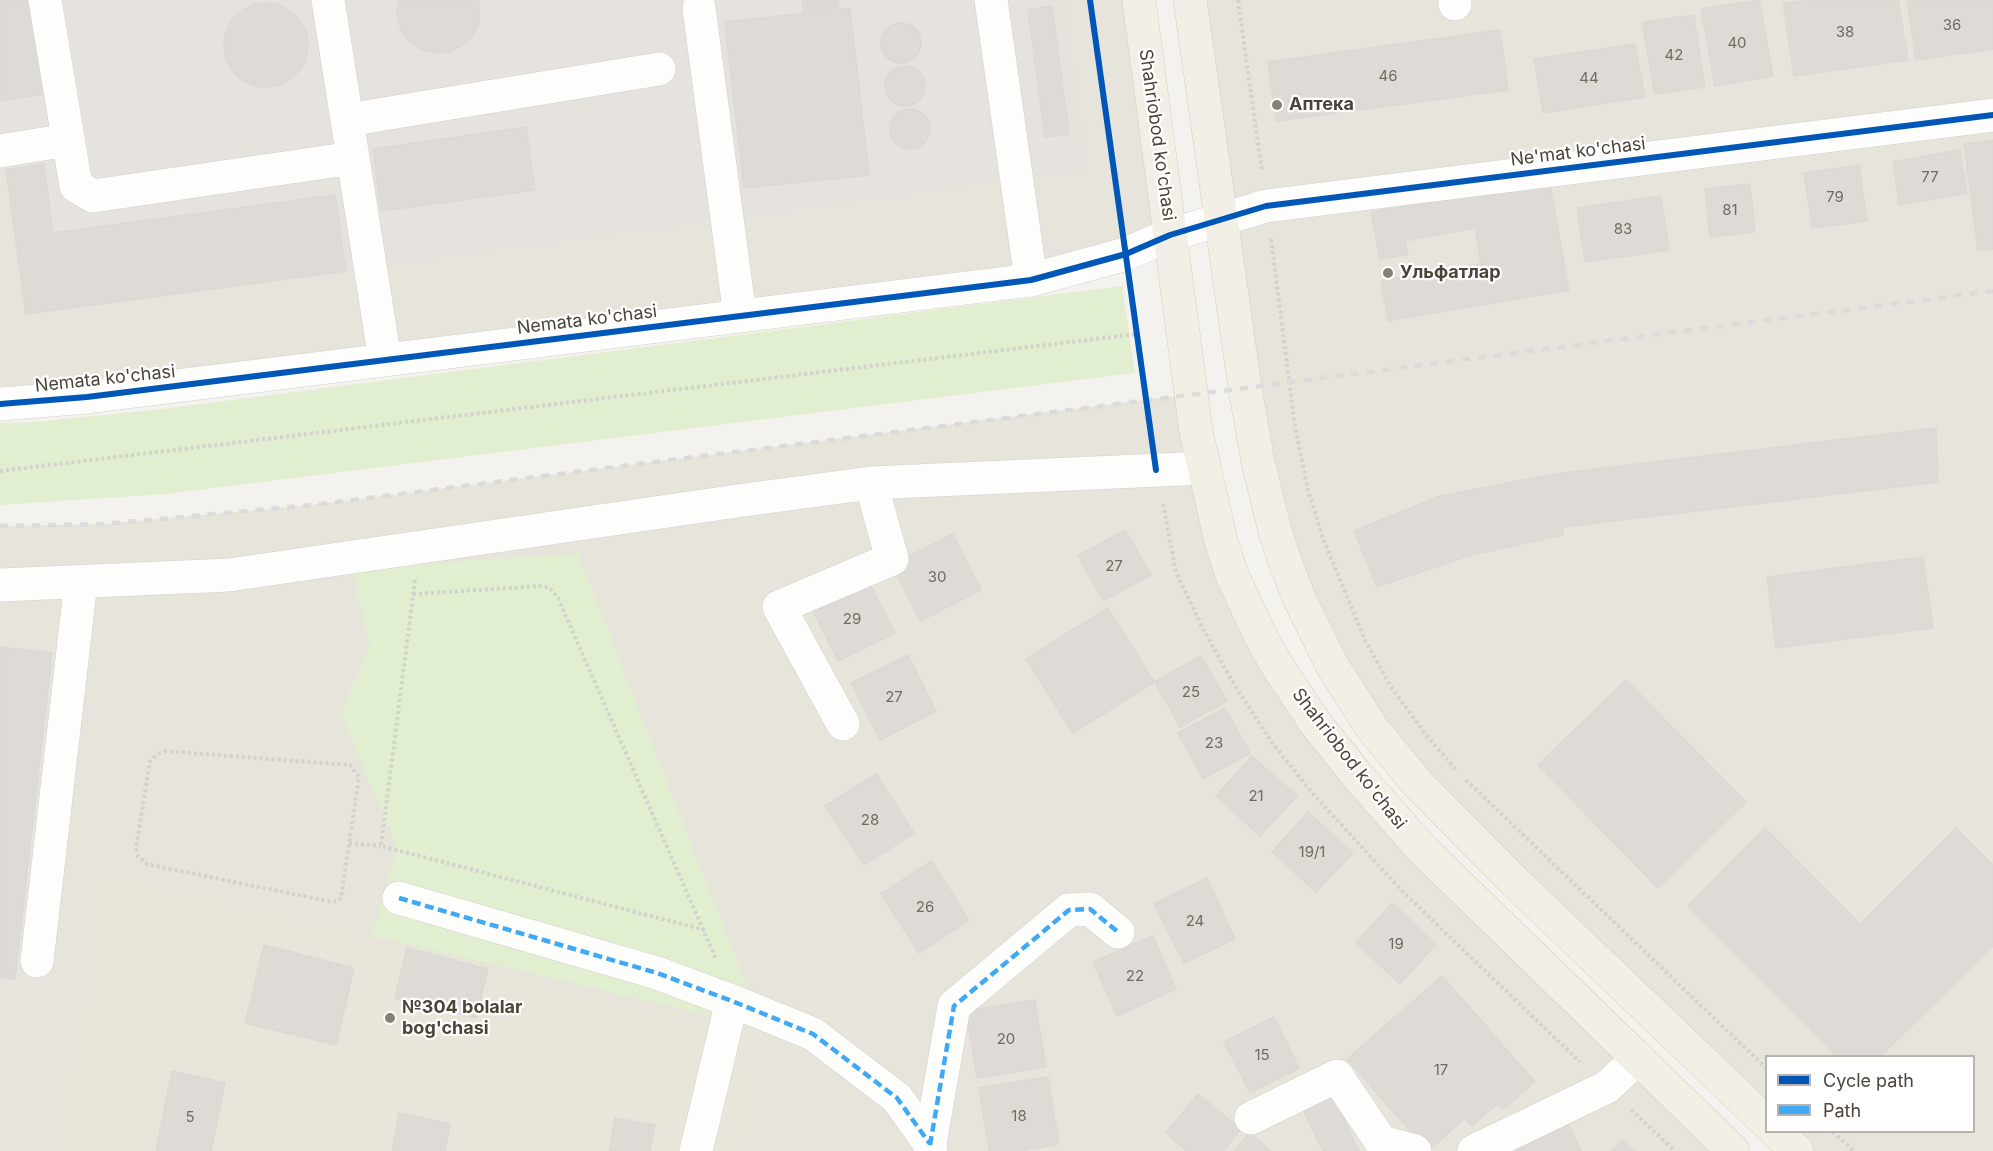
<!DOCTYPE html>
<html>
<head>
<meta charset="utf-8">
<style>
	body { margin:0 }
	#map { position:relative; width:1993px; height:1151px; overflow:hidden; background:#f4f2ee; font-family:Inter,sans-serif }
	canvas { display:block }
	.legend { position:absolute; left:1765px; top:1055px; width:210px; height:78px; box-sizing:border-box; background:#fff; border:2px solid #b7b4b0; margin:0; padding:8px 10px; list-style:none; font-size:18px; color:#4b4439 }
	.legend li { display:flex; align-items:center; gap:12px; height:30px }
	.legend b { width:30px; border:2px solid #b7b4b0 }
</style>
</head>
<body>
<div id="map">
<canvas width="1993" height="1151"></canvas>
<ul class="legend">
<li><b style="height:8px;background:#0057b8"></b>Cycle path</li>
<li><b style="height:8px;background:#3fa9f5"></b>Path</li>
</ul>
</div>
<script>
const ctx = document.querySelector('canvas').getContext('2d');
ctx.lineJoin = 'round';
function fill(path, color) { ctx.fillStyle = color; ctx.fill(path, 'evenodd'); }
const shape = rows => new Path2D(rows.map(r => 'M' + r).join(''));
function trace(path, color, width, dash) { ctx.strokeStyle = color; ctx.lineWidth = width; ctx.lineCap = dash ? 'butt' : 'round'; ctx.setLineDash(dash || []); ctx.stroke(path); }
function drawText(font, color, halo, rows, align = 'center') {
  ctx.font = font + ' Inter,sans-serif'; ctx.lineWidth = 4.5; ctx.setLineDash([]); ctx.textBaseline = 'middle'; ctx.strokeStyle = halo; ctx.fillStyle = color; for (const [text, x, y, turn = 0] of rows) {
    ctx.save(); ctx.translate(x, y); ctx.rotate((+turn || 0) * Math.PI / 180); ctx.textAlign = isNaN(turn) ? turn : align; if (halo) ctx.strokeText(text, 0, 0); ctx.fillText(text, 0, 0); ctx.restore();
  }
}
const residential = shape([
	[0,0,1139,0,1170,235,1126,254,0,404],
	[1189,0,1993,0,1993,1151,1797,1151,1776,1132,1974,1132,1974,1056,1766,1056,1766,1122,1417,783,1300,600],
	[1192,394,1204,468,1297,695,1733,1151,0,1151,0,526,104,524,312,505]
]);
const industrial = shape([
	[0,0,1065,0,1088,170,26,314,0,125]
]);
const education = shape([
	[102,873,763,1035,744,1151,52,1151,88,1002]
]);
const green = shape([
	[1122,286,1135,373,166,494,0,505,0,423,36,422,154,410],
	[578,554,763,1028,372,936,397,848,341,713,370,645,351,567]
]);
const building = shape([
	[0,0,31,0,47,93,0,101,0,0],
	[398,0,478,0,480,13,478,26,471,37,461,46,449,52,435,53,423,50,411,43,402,32,397,18,398,0],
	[802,0,838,0,839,7,804,11,802,0],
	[1759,0,1773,76,1715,86,1701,9,1759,0],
	[1811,0,1898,0,1908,60,1794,76,1783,3,1811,0],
	[1907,0,1993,0,1993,49,1916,60,1907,0],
	'224 45a42 42 0 1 1 84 0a42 42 0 1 1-84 0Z',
	[1052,6,1069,134,1045,137,1028,10,1052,6],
	[850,8,869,175,744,188,725,22,850,8],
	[1694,15,1705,87,1655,94,1642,22,1694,15],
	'881 43a20 20 0 1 1 40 0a20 20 0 1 1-40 0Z',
	[1500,30,1508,90,1276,121,1268,62,1500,30],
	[1635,44,1645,97,1543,113,1534,59,1635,44],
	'885 86a20 20 0 1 1 40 0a20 20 0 1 1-40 0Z',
	'890 129a20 20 0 1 1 40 0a20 20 0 1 1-40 0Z',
	[526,127,535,190,381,211,373,149,526,127],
	[1993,140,1993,249,1978,250,1964,144,1993,140],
	[1960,150,1967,193,1899,205,1893,162,1960,150],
	[44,164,53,233,335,195,346,271,26,314,6,170,44,164],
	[1859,165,1867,221,1812,228,1804,173,1859,165],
	[1549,181,1569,290,1388,321,1381,281,1481,264,1475,228,1405,241,1408,255,1380,259,1371,212,1549,181],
	[1750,184,1755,232,1710,237,1705,189,1750,184],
	[1661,196,1669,250,1585,262,1577,208,1661,196],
	[1936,428,1938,482,1563,527,1563,535,1467,556,1377,587,1354,531,1440,496,1555,474,1936,428],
	[1125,530,1151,575,1103,601,1078,556,1125,530],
	[953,534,981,590,920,621,892,565,953,534],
	[1923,557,1933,628,1776,648,1767,577,1923,557],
	[866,576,895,633,838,661,810,605,866,576],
	[1108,608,1154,682,1073,733,1026,659,1108,608],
	[0,647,52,653,15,979,0,977,0,647],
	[908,655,936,711,880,740,851,683,908,655],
	[1201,656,1227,701,1180,727,1155,682,1201,656],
	[1626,680,1746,802,1658,888,1538,765,1626,680],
	[1225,708,1250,753,1203,779,1178,733,1225,708],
	[1252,756,1297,796,1260,836,1216,796,1252,756],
	[876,774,914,833,864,865,825,806,876,774],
	[1308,812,1353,853,1316,892,1272,852,1308,812],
	[1765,828,1860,924,1956,828,1993,865,1993,946,1881,1056,1837,1056,1688,906,1765,828],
	[931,861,969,920,919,953,881,894,931,861],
	[1207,878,1235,939,1184,963,1154,904,1207,878],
	[1392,903,1436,944,1400,984,1356,943,1392,903],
	[1153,936,1176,989,1117,1016,1093,962,1153,936],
	[264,945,354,968,336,1045,245,1023,264,945],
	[407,948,488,969,476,1018,395,998,407,948],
	[1442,976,1535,1082,1503,1109,1498,1103,1472,1126,1465,1118,1428,1151,1347,1059,1442,976],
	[1035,1000,1046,1067,977,1078,966,1011,1035,1000],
	[1274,1017,1299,1068,1250,1093,1224,1042,1274,1017],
	[172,1071,225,1083,211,1151,156,1151,172,1071],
	[1048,1077,1059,1144,1019,1151,989,1151,979,1088,1048,1077],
	[1198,1094,1241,1129,1223,1151,1187,1151,1166,1133,1198,1094],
	[1333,1096,1359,1151,1323,1151,1303,1110,1333,1096],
	[399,1113,450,1124,445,1151,392,1151,399,1113],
	[615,1118,655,1125,650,1151,609,1151,615,1118],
	[1569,1125,1581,1151,1511,1151,1569,1125],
	[1249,1133,1271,1151,1235,1151,1249,1133],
	[1622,1140,1635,1151,1612,1151,1622,1140]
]);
const path = shape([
	[1238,0,1262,172],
	[1271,239,1295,427,1308,490,1324,541,1365,640,1391,687,1423,731,1456,770],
	[0,471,1137,334],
	[1163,504,1176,572,1203,629,1235,686,1273,744,1314,795,1403,892,1580,1062],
	[415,580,381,846,705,930],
	[413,594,541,586,550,588,558,598,716,959],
	[164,751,350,765,359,777,341,898,338,901,332,902,147,864,138,856,136,848,150,761,158,754,164,751],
	[1466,780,1766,1068],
	[349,843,381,846],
	[1631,1110,1675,1151],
	[1833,1132,1854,1151]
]);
const minor = shape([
	[45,0,76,186,93,196,353,158],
	[328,0,385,360],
	[991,0,1031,280],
	[1455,0,1455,4],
	[699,8,740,316],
	[347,120,659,69],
	[0,151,68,140],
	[0,404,87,397,1031,280,1126,254,1170,235,1266,206,1993,115],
	[0,585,229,575,737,501,871,483],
	[843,724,779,607,892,559,871,483,1204,468],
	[399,898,657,973,732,1001,813,1034,897,1098,930,1144],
	[37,961,81,582],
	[1251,1118,1337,1076,1381,1142,1415,1151],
	[696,1151,732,1001],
	[931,1151,930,1144,954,1006,1069,910,1090,909,1118,932],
	[1474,1151,1607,1087,1638,1058]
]);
const major = shape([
	[1139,0,1196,431,1221,541,1232,575,1261,637,1278,667,1316,724,1357,775,1423,850,1733,1151],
	[1190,0,1245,388,1258,462,1275,531,1287,567,1300,600,1333,667,1372,728,1417,783,1516,883,1766,1122],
	[1776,1132,1797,1151]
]);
const rail = shape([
	[0,526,104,524,312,505,1245,388,1993,291]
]);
const quiet = shape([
	[399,898,657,973,732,1001,813,1034,897,1098,930,1144],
	[930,1145,954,1006,1069,910,1090,909,1118,932]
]);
const cycleway = shape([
	[1090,0,1156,470],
	[0,404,87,397,1031,280,1126,254,1170,235,1266,206,1993,115]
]);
const markers = [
	[1277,105,6,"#868178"],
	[1388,273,6,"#868178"],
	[390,1018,6,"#868178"]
];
const numberNames = [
	["36",1952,25],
	["38",1845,32],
	["40",1737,43],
	["42",1674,55],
	["46",1388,76],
	["44",1589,78],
	["77",1930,177],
	["79",1835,197],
	["81",1730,210],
	["83",1623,229],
	["27",1114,566],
	["30",937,577],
	["29",852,619],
	["25",1191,692],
	["27",894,697],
	["23",1214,743],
	["21",1256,796],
	["28",870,820],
	["19/1",1312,852],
	["26",925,907],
	["24",1195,921],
	["19",1396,944],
	["22",1135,976],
	["20",1006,1039],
	["15",1262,1055],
	["17",1441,1070],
	["18",1019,1116],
	["5",190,1117]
];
const poiNames = [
	["Аптека",1289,105],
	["Ульфатлар",1400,273],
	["№304 bolalar",402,1008],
	["bog'chasi",402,1029]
];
const streetNames = [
	["Shahriobod ko'chasi",1157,135,82],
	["Ne'mat ko'chasi",1578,152,-7],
	["Nemata ko'chasi",587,320,-7],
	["Nemata ko'chasi",105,379,-6],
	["Shahriobod ko'chasi",1349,759,52]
];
fill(residential, '#e7e4dc');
fill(industrial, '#e6e2de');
fill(education, '#eae5da');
fill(green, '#e1eecf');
fill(building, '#dedbd6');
trace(building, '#dcd9d4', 1.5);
trace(minor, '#d2d0cb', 34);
trace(major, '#d6cebb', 34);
trace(path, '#d3d2cc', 4, [3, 3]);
trace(minor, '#fdfdfc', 33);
trace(major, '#f2efe6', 33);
trace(rail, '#dbdbda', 4.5, [8, 8]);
trace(quiet, '#3fa9f5', 4.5, [9, 4.5]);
trace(cycleway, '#0057b8', 6);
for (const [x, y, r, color] of markers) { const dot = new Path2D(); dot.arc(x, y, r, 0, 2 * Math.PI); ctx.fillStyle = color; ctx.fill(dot); trace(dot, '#fff', 2); }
drawText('15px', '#706a61', null, numberNames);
drawText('bold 18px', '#4b4439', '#fff', poiNames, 'left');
drawText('18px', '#4b4439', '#fff', streetNames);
</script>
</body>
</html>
